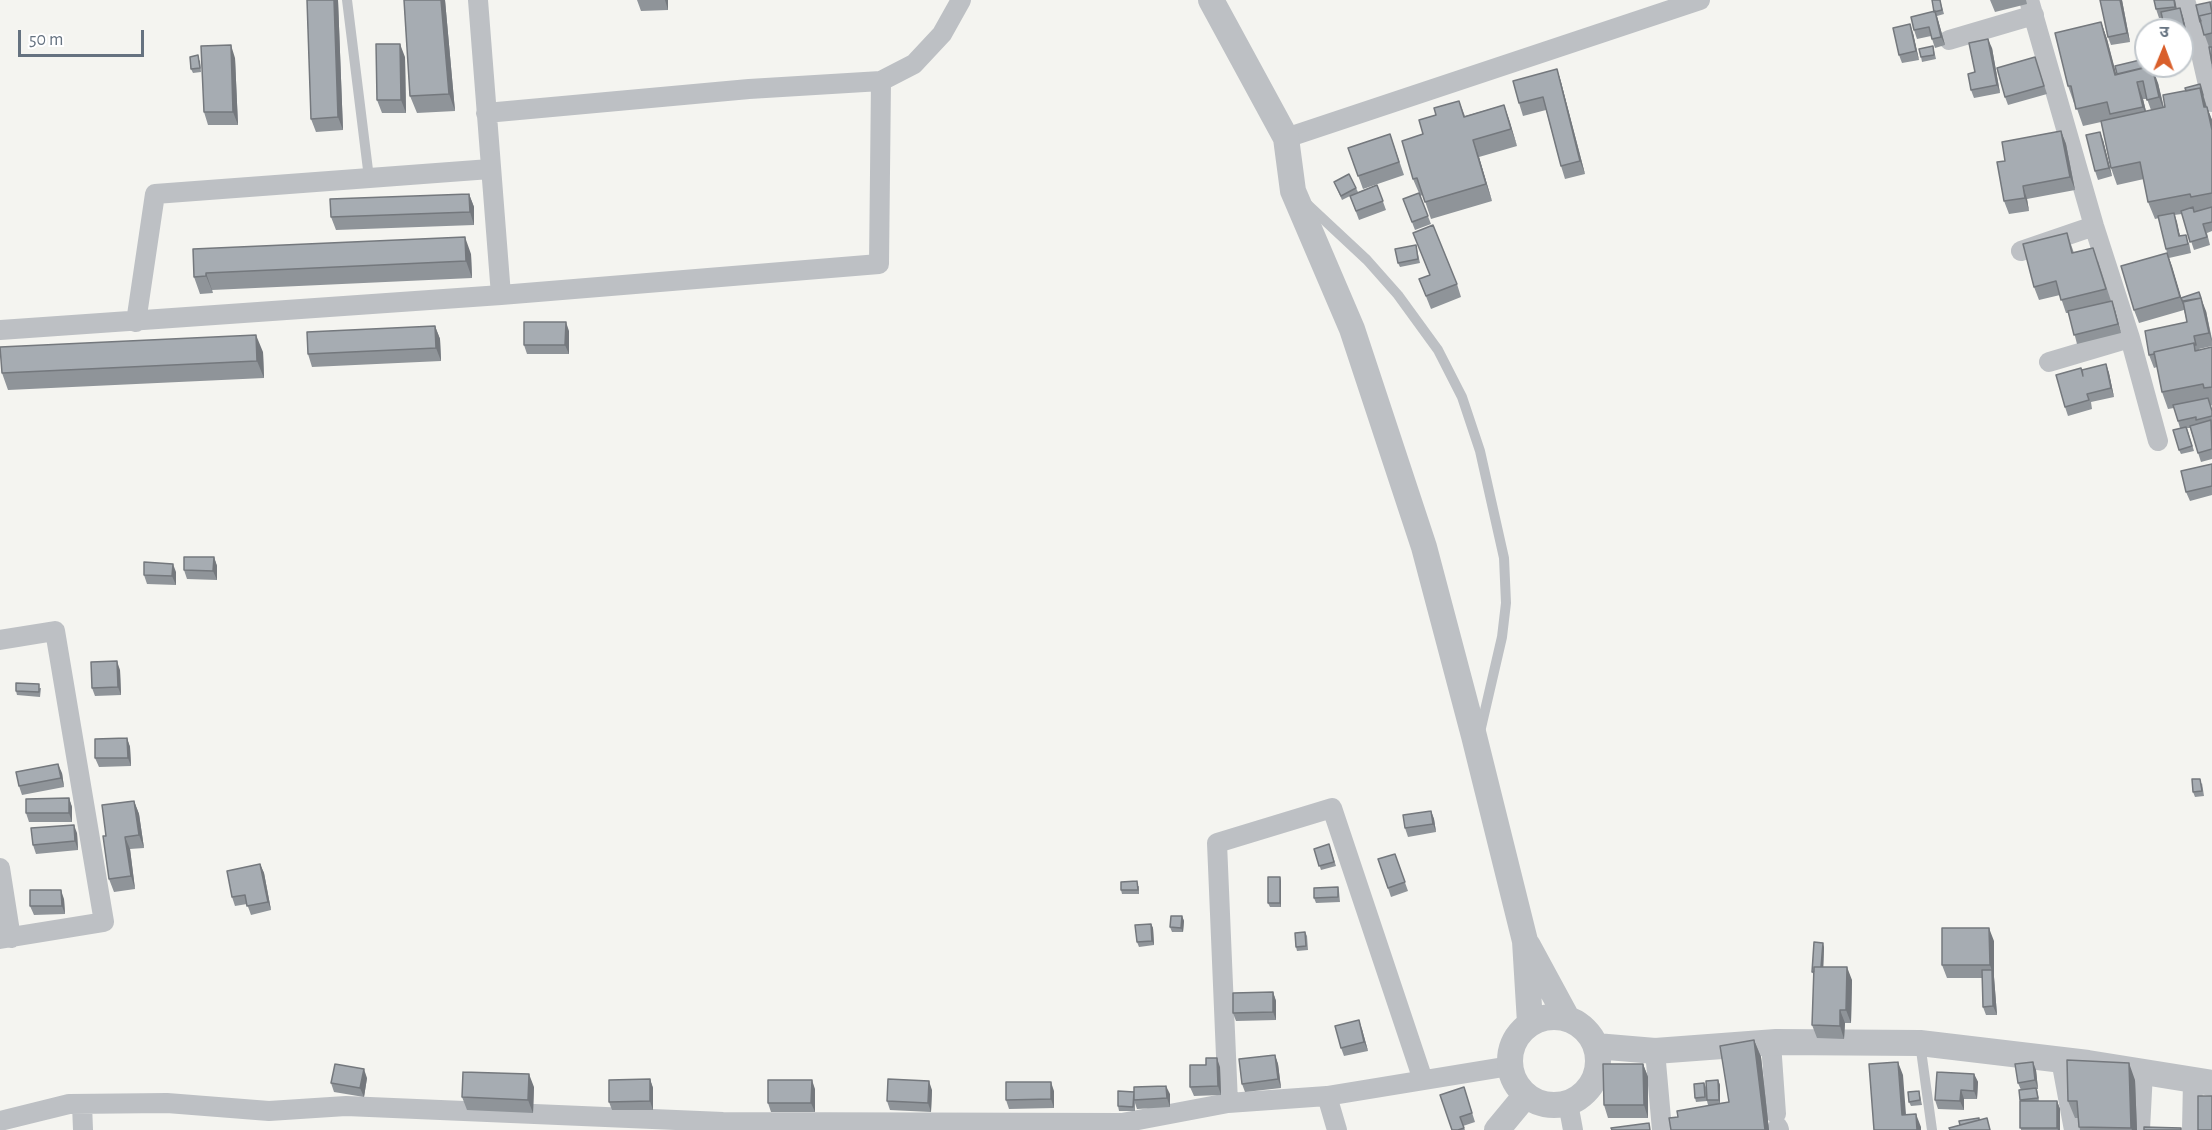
<!DOCTYPE html>
<html>
<head>
<meta charset="utf-8">
<style>
	body { margin:0 }
	#map { position:relative; width:2212px; height:1130px; overflow:hidden; background:#f4f4f0; font-family:"Alegreya Sans","Noto Sans Devanagari",sans-serif }
	canvas { display:block }
	.north { position:absolute; left:2134px; top:18px; width:60px; height:60px; box-sizing:border-box; background:#fff; border:2px solid #c1c7cc; border-radius:50%; rotate:1deg; font-size:16px; font-weight:700; line-height:24px; text-align:center; color:#657280 }
	.north::after { content:''; display:block; margin:auto; width:21px; height:27px; background:#d95f2b; clip-path:polygon(50% 0,100% 100%,50% 72%,0 100%) }
	.scale { position:absolute; left:18px; top:30px; width:126px; height:27px; box-sizing:border-box; border:3px solid #657280; border-top:0; padding-left:8px; font-size:18px; line-height:21px; white-space:nowrap; color:#657280; -webkit-text-stroke:4px #fff; paint-order:stroke }
</style>
</head>
<body>
<div id="map">
<canvas width="2212" height="1130"></canvas>
<div class="north">उ</div>
<div class="scale">50 m</div>
</div>
<script>
const ctx = document.querySelector('canvas').getContext('2d');
ctx.lineJoin = 'round';
const shape = rows => new Path2D(rows.map(r => 'M' + r).join(''));
function trace(path, color, width, dash) { ctx.strokeStyle = color; ctx.lineWidth = width; ctx.lineCap = dash ? 'butt' : 'round'; ctx.setLineDash(dash || []); ctx.stroke(path); }
function fill(path, color) { ctx.fillStyle = color; ctx.fill(path, 'evenodd'); }
const service = shape([
	[347,0,369,178],
	[1307,204,1367,260,1398,295,1438,350,1462,397,1480,451,1504,558,1506,603,1502,637,1480,732],
	[1920,1043,1932,1130]
]);
const minor = shape([
	[478,0,501,295],
	[2029,0,2094,226,2130,338,2158,441],
	[2185,0,2201,54,2212,102],
	[1949,40,2034,15],
	[881,81,914,64,942,34,961,0],
	[1286,138,1700,0],
	[2021,251,2094,226],
	[136,322,155,194,490,169],
	[0,330,501,295,879,264,881,81,749,89,486,113],
	[2049,362,2130,338],
	[0,640,55,631,104,922,0,939],
	[0,868,11,938],
	[1771,1043,1776,1114],
	[1655,1051,1662,1130],
	[2061,1060,2074,1130],
	[1327,1096,1337,1130],
	[1228,1103,1217,843,1332,808,1423,1080],
	[1568,1103,1573,1130],
	[82,1104,83,1130],
	[0,1121,69,1104,167,1103,269,1111,346,1106,723,1122,1122,1123,1228,1103,1327,1096,1510,1066],
	[1778,1127,1779,1130],
	[2140,1130,2143,1072],
	[2192,1130,2193,1080]
]);
const tertiary = shape([
	[1211,0,1286,138,1293,191,1352,329,1424,547,1474,736,1525,941,1530,1023],
	[1528,946,1567,1018],
	'1510 1061a44 44 0 1 1 88 0a44 44 0 1 1-88 0Z',
	[1596,1046,1655,1051,1776,1042,1920,1043,2088,1063,2212,1083],
	[1497,1130,1526,1095]
]);
const wall = shape([
	[307,0,338,0,343,130,316,132,311,119],
	[404,0,445,0,455,111,417,113,410,96],
	[637,0,668,0,668,10,641,11],
	[1932,0,1940,0,1944,14,1937,16,1945,45,1935,48,1931,36,1917,39,1914,30,1934,11],
	[1990,0,2026,0,2027,4,1995,12],
	[2100,0,2122,0,2130,42,2111,45,2108,37],
	[2154,0,2175,0,2177,9,2180,8,2183,17,2192,54,2182,56,2182,30,2162,18,2159,18,2156,9],
	[2212,0,2212,70,2209,47,2200,22,2210,2],
	[2101,22,2107,39,2116,75,2143,68,2158,83,2164,107,2186,91,2200,84,2207,107,2212,120,2212,231,2207,233,2210,245,2194,250,2182,214,2174,215,2180,236,2189,243,2191,253,2169,258,2181,298,2206,311,2212,339,2212,346,2199,349,2199,350,2212,347,2212,405,2211,406,2212,409,2212,459,2201,462,2190,428,2187,428,2194,451,2181,454,2179,450,2180,428,2174,408,2168,409,2162,392,2157,367,2154,368,2149,355,2187,322,2184,310,2139,323,2134,310,2167,253,2159,218,2155,219,2148,202,2144,179,2117,185,2111,168,2101,122,2083,126,2075,103,2074,103,2068,86],
	[2143,99,2147,99,2151,110,2146,111],
	[1913,33,1919,60,1902,63,1899,55],
	[1933,46,1936,59,1922,62,1921,57],
	[1992,48,2000,93,1974,98,1971,90,1975,72],
	[405,57,406,113,382,113,377,100],
	[2035,57,2047,94,2008,105,2005,97],
	[235,58,238,125,208,125,204,112],
	[200,60,201,72,193,73,191,69],
	[1557,69,1561,82,1585,174,1565,179,1561,166,1546,110,1523,116,1519,103],
	[1459,101,1465,116,1504,105,1517,146,1479,157,1492,201,1431,219,1423,195,1420,196,1431,224,1415,230,1403,199,1419,193,1413,179,1436,115],
	[2061,131,2066,144,2075,190,2027,199,2029,211,2009,214,2004,201,2005,161],
	[1390,134,1404,175,1363,189,1348,148],
	[2103,140,2112,176,2098,180,2095,171],
	[1334,182,1356,188,1358,192,1353,194,1377,185,1386,210,1359,220,1350,196,1342,200],
	[469,194,474,207,474,225,336,230,331,217],
	[1413,233,1457,284,1461,297,1431,309,1419,279,1430,275],
	[2067,233,2074,253,2098,261,2111,301,2115,310,2121,333,2077,344,2069,313,2066,313,2060,295,2039,300,2034,287],
	[1416,245,1420,263,1400,267,1398,263],
	[193,249,471,254,472,278,212,290,213,293,200,294,194,277],
	[435,326,440,339,441,361,312,367,308,354],
	[569,331,569,354,527,354,524,345],
	[263,352,264,378,8,390,2,373],
	[2106,364,2109,373,2114,397,2091,402,2092,409,2068,416,2065,407,2083,373],
	[2212,464,2212,495,2190,501,2186,492],
	[214,557,217,566,217,580,187,579,184,570],
	[176,572,176,585,147,584,144,575],
	[120,670,121,695,95,696,92,688],
	[41,688,40,697,17,695,16,691],
	[127,738,130,747,131,766,99,767,95,758],
	[62,773,64,787,22,795,19,786],
	[2202,783,2204,796,2195,797,2193,792],
	[69,798,72,807,72,822,29,822,26,813],
	[134,801,139,814,144,848,130,849,135,889,114,892,109,879,106,836],
	[1431,811,1434,819,1436,832,1408,837,1405,828],
	[77,833,78,850,36,854,33,845],
	[1329,844,1336,866,1321,870,1314,849],
	[1395,854,1408,891,1391,897,1378,859],
	[260,864,264,873,271,910,251,915,247,904,235,906,232,897],
	[1280,877,1281,882,1281,907,1270,907,1268,903],
	[1139,886,1139,894,1122,894,1121,890],
	[1338,887,1339,891,1340,902,1316,903,1314,898],
	[64,899,65,914,34,915,30,906],
	[1182,916,1184,921,1183,932,1172,932,1170,927],
	[1151,924,1153,928,1154,945,1139,947,1137,942],
	[1305,932,1307,936,1308,950,1297,951,1296,947],
	[1994,941,1994,977,1997,1015,1986,1015,1983,1007,1982,978,1947,978,1942,965],
	[1824,947,1823,967,1852,980,1851,1023,1845,1023,1844,1039,1817,1038,1812,1025,1814,975,1812,972],
	[1273,992,1276,1001,1276,1020,1236,1021,1233,1013],
	[1362,1029,1368,1051,1344,1056,1341,1048],
	[1754,1040,1761,1057,1769,1130,1671,1130,1678,1117,1713,1105,1708,1105,1707,1101,1696,1102,1695,1098,1704,1083,1706,1087,1718,1080,1720,1085,1720,1103,1729,1102],
	[1275,1055,1278,1064,1281,1088,1245,1092,1242,1084],
	[1643,1064,1648,1077,1648,1118,1608,1118,1604,1105],
	[1220,1067,1221,1095,1194,1096,1190,1087],
	[2036,1070,2038,1089,2037,1089,2039,1101,2057,1101,2060,1109,2060,1130,2021,1130,2021,1090,2018,1083],
	[1974,1074,1978,1082,1977,1099,1964,1099,1964,1110,1938,1109,1935,1100],
	[367,1078,364,1097,334,1092,331,1083],
	[650,1079,653,1088,653,1110,612,1110,609,1102],
	[2135,1080,2137,1130,2080,1130,2078,1118,2075,1118,2068,1101],
	[534,1087,533,1113,467,1110,462,1097],
	[1464,1087,1475,1122,1463,1126,1465,1130,1452,1130],
	[815,1089,815,1112,771,1112,768,1103],
	[932,1090,931,1112,890,1110,887,1101],
	[1054,1091,1054,1108,1009,1109,1006,1100],
	[1118,1091,1170,1094,1170,1107,1137,1109,1135,1103,1135,1111,1119,1111,1118,1106],
	[1919,1091,1922,1105,1911,1106,1909,1102]
]);
const shadedWall = shape([
	[334,0,338,0,343,130,338,117],
	[441,0,445,0,455,111,449,94],
	[665,0,668,0,668,10],
	[2120,0,2122,0,2130,42,2127,33],
	[2174,0,2175,0,2178,15,2175,7],
	[2180,8,2183,17,2192,54,2189,45],
	[1935,11,1938,20,1945,45,1941,37],
	[2101,22,2107,39,2121,92,2115,75],
	[1910,24,1913,33,1919,60,1916,51],
	[1988,39,1992,48,2000,93,1997,85],
	[400,44,405,57,406,113,401,100],
	[231,45,235,58,238,125,233,112],
	[2152,66,2158,83,2165,114,2159,97],
	[1557,69,1561,82,1585,174,1580,161],
	[2137,82,2143,99,2149,124,2143,107],
	[2200,84,2206,105,2210,124,2204,107],
	[1504,105,1510,122,1517,146,1511,129],
	[2207,107,2212,120,2212,130],
	[2061,131,2066,144,2075,190,2070,177],
	[2100,132,2103,140,2112,176,2109,168],
	[1473,140,1479,157,1492,201,1486,184],
	[2023,186,2027,199,2029,211,2025,198],
	[469,194,474,207,474,225,470,212],
	[2174,213,2177,222,2182,245,2179,236],
	[465,237,471,254,472,278,466,261],
	[2167,253,2172,266,2185,310,2180,297],
	[206,273,212,290,213,293,206,276],
	[2201,298,2206,311,2212,342,2209,333],
	[2112,301,2115,310,2121,333,2118,324],
	[566,322,569,331,569,354,565,345],
	[435,326,440,339,441,361,436,348],
	[256,335,263,352,264,378,257,361],
	[2106,364,2109,373,2114,397,2111,388],
	[214,557,217,566,217,580,213,571],
	[173,564,176,572,176,585,172,576],
	[117,661,120,670,121,695,118,687],
	[127,738,130,747,131,766,128,758],
	[58,764,62,773,64,787,61,778],
	[69,798,72,807,72,822,69,813],
	[134,801,139,814,144,848,139,835],
	[1431,811,1434,819,1436,832,1433,824],
	[74,825,77,833,78,850,75,841],
	[125,837,130,849,135,889,131,876],
	[260,864,264,873,271,910,268,902],
	[1280,877,1281,882,1281,907,1280,903],
	[61,890,64,899,65,914,62,906],
	[1182,916,1184,921,1183,932,1181,928],
	[1151,924,1153,928,1154,945,1152,941],
	[1989,928,1994,941,1994,977,1997,1015,1993,1006,1992,971,1990,965],
	[1823,943,1824,947,1823,977,1821,972],
	[1847,967,1852,980,1851,1023,1846,1010],
	[1273,992,1276,1001,1276,1020,1273,1012],
	[1840,1010,1845,1023,1844,1039,1840,1026],
	[1359,1020,1362,1029,1368,1051,1364,1042],
	[1754,1040,1761,1057,1769,1130,1765,1130],
	[1275,1055,1278,1064,1281,1088,1278,1079],
	[1217,1058,1220,1067,1221,1095,1218,1086],
	[1898,1062,1903,1075,1907,1128,1902,1115],
	[2033,1062,2036,1070,2038,1089,2035,1080],
	[2129,1063,2135,1080,2137,1130,2132,1130,2131,1128],
	[1643,1064,1648,1077,1648,1118,1644,1105],
	[364,1069,367,1078,364,1097,360,1088],
	[529,1074,534,1087,533,1113,528,1100],
	[1974,1074,1978,1082,1977,1099,1974,1091],
	[650,1079,653,1088,653,1110,650,1101],
	[812,1080,815,1089,815,1112,811,1103],
	[1718,1080,1720,1085,1720,1104,1719,1100],
	[929,1081,932,1090,931,1112,928,1103],
	[1051,1082,1054,1091,1054,1108,1051,1099],
	[1166,1086,1170,1094,1170,1107,1167,1098],
	[1961,1090,1964,1099,1964,1110,1960,1101],
	[2057,1101,2060,1109,2060,1130,2058,1130,2057,1128],
	[1916,1114,1921,1127,1921,1130,1917,1130]
]);
const building = shape([
	[307,0,334,0,338,117,311,119,307,0],
	[404,0,441,0,449,94,410,96,404,0],
	[1932,0,1940,0,1942,10,1934,12,1932,0],
	[2100,0,2120,0,2127,33,2108,37,2100,0],
	[2154,0,2174,0,2175,7,2156,9,2154,0],
	[2210,2,2212,13,2199,16,2201,21,2200,22,2196,5,2210,2],
	[2180,8,2189,45,2182,46,2182,30,2165,30,2161,12,2180,8],
	[1935,11,1941,37,1932,39,1929,27,1914,30,1911,17,1935,11],
	[2212,13,2212,33,2204,35,2199,16,2212,13],
	[2101,22,2115,75,2152,66,2159,97,2147,100,2143,81,2137,82,2143,107,2110,114,2107,102,2076,109,2071,86,2068,86,2055,33,2101,22],
	[1910,24,1916,51,1899,55,1893,28,1910,24],
	[1988,39,1997,85,1971,90,1968,74,1975,72,1969,43,1988,39],
	[376,44,400,44,401,100,377,100,376,44],
	[231,45,233,112,204,112,201,46,231,45],
	[1933,46,1934,55,1921,57,1919,49,1933,46],
	[2209,47,2212,47,2212,63,2209,47],
	[198,55,200,68,191,69,190,57,198,55],
	[2035,57,2044,86,2005,97,1997,68,2035,57],
	[2140,60,2142,68,2117,74,2115,66,2140,60],
	[1557,69,1580,161,1561,166,1543,97,1519,103,1513,81,1557,69],
	[2200,84,2203,95,2200,88,2186,91,2185,88,2200,84],
	[2200,88,2204,107,2207,107,2212,130,2212,193,2191,197,2190,194,2148,202,2140,162,2111,168,2101,121,2165,107,2163,95,2200,88],
	[1459,101,1464,117,1504,105,1511,129,1473,140,1486,184,1425,202,1417,178,1413,179,1402,141,1423,134,1419,120,1436,115,1434,108,1459,101],
	[2061,131,2070,177,2023,186,2025,198,2004,201,1997,162,2005,161,2002,142,2061,131],
	[2100,132,2109,168,2095,171,2086,135,2100,132],
	[1390,134,1399,162,1358,176,1348,148,1390,134],
	[1349,174,1356,188,1341,196,1334,182,1349,174],
	[1377,185,1383,201,1356,211,1350,196,1377,185],
	[1419,193,1428,216,1412,222,1403,199,1419,193],
	[469,194,470,212,331,217,330,199,469,194],
	[2193,207,2194,212,2212,207,2212,222,2203,224,2207,237,2190,242,2181,211,2193,207],
	[2174,213,2179,236,2186,235,2188,244,2166,249,2158,216,2174,213],
	[1433,225,1457,284,1426,296,1419,279,1430,275,1413,233,1433,225],
	[2067,233,2072,253,2093,248,2106,289,2061,300,2056,281,2034,287,2023,244,2067,233],
	[465,237,466,261,206,273,206,276,194,277,193,249,465,237],
	[1416,245,1418,259,1398,263,1395,249,1416,245],
	[2167,253,2180,297,2134,310,2121,266,2167,253],
	[2199,292,2201,298,2183,302,2181,298,2199,292],
	[2201,298,2209,333,2194,336,2196,345,2194,345,2194,343,2154,352,2154,354,2149,355,2145,331,2187,322,2183,301,2201,298],
	[2112,301,2118,324,2074,335,2068,311,2112,301],
	[524,322,566,322,565,345,524,345,524,322],
	[435,326,436,348,308,354,307,332,435,326],
	[256,335,257,361,2,373,0,347,256,335],
	[2194,343,2195,351,2212,347,2212,387,2204,388,2203,384,2162,392,2154,352,2194,343],
	[2106,364,2111,388,2087,394,2089,400,2065,407,2056,375,2081,368,2083,376,2082,370,2106,364],
	[2208,398,2212,411,2212,416,2196,420,2196,417,2178,421,2173,405,2208,398],
	[2211,420,2212,449,2198,453,2190,426,2211,420],
	[2186,427,2192,446,2179,450,2173,430,2186,427],
	[2212,464,2212,486,2186,492,2181,471,2212,464],
	[184,557,214,557,213,571,184,570,184,557],
	[144,562,173,564,172,576,144,575,144,562],
	[117,661,118,687,92,688,91,662,117,661],
	[16,683,39,684,39,692,16,691,16,683],
	[127,738,128,758,95,758,95,739,127,738],
	[58,764,61,778,19,786,16,772,58,764],
	[2192,779,2200,779,2202,791,2193,792,2192,779],
	[69,798,69,813,26,813,26,799,69,798],
	[134,801,139,835,125,837,131,876,109,879,103,836,106,836,102,805,134,801],
	[1431,811,1433,824,1405,828,1403,815,1431,811],
	[74,825,75,841,33,845,31,828,74,825],
	[1329,844,1334,862,1319,866,1314,849,1329,844],
	[1395,854,1405,882,1388,888,1378,859,1395,854],
	[260,864,268,902,247,906,245,895,232,897,227,871,260,864],
	[1268,877,1280,877,1280,903,1268,903,1268,877],
	[1137,881,1138,890,1121,890,1121,882,1137,881],
	[1338,887,1338,897,1314,898,1314,888,1338,887],
	[30,890,61,890,62,906,30,906,30,890],
	[1171,916,1182,916,1181,928,1170,927,1171,916],
	[1151,924,1152,941,1137,942,1135,925,1151,924],
	[1942,928,1989,928,1990,965,1942,965,1942,928],
	[1305,932,1306,946,1296,947,1295,933,1305,932],
	[1814,942,1823,943,1821,967,1814,967,1814,972,1812,972,1814,942],
	[1814,967,1847,967,1846,1010,1840,1010,1840,1026,1812,1025,1814,967],
	[1982,970,1992,970,1993,1006,1983,1007,1982,970],
	[1273,992,1273,1012,1233,1013,1233,993,1273,992],
	[1359,1020,1364,1042,1341,1048,1335,1026,1359,1020],
	[1754,1040,1765,1130,1671,1130,1669,1118,1678,1117,1677,1111,1729,1102,1720,1046,1754,1040],
	[1275,1055,1278,1079,1242,1084,1239,1059,1275,1055],
	[1206,1058,1217,1058,1218,1086,1190,1087,1190,1065,1206,1065,1206,1058],
	[2067,1060,2129,1063,2131,1128,2079,1127,2077,1101,2068,1101,2067,1060],
	[1898,1062,1902,1115,1916,1114,1917,1130,1874,1130,1869,1064,1898,1062],
	[2033,1062,2035,1080,2018,1083,2015,1064,2033,1062],
	[335,1064,364,1069,360,1088,331,1083,335,1064],
	[1603,1064,1643,1064,1644,1105,1604,1105,1603,1064],
	[463,1072,529,1074,528,1100,462,1097,463,1072],
	[1937,1072,1974,1074,1974,1091,1961,1090,1960,1101,1935,1100,1937,1072],
	[650,1079,650,1101,609,1102,609,1080,650,1079],
	[888,1079,929,1081,928,1103,887,1101,888,1079],
	[768,1080,812,1080,811,1103,768,1103,768,1080],
	[1718,1080,1719,1100,1707,1100,1706,1081,1718,1080],
	[1006,1082,1051,1082,1051,1099,1006,1100,1006,1082],
	[1704,1083,1705,1097,1695,1098,1694,1084,1704,1083],
	[1166,1086,1167,1098,1134,1100,1134,1087,1166,1086],
	[1464,1087,1472,1113,1460,1117,1464,1128,1458,1130,1452,1130,1440,1095,1464,1087],
	[2036,1088,2038,1098,2020,1100,2019,1090,2036,1088],
	[1118,1091,1134,1092,1133,1107,1118,1106,1118,1091],
	[1919,1091,1920,1100,1909,1102,1908,1092,1919,1091],
	[2198,1096,2212,1096,2212,1130,2198,1130,2198,1096],
	[2020,1101,2057,1101,2057,1128,2020,1128,2020,1101],
	[1979,1118,1979,1120,1960,1125,1959,1121,1979,1118],
	[1987,1118,1990,1130,1950,1130,1949,1128,1987,1118],
	[1649,1123,1650,1130,1612,1130,1611,1128,1649,1123],
	[2144,1127,2181,1128,2181,1130,2144,1130,2144,1127]
]);
trace(service, '#bdc0c4', 10);
trace(minor, '#bdc0c4', 20);
trace(tertiary, '#bdc0c4', 26);
fill(wall, '#8f9499');
fill(shadedWall, '#74787d');
fill(building, '#a6acb2');
trace(building, '#74787d', 1.5);
</script>
</body>
</html>
